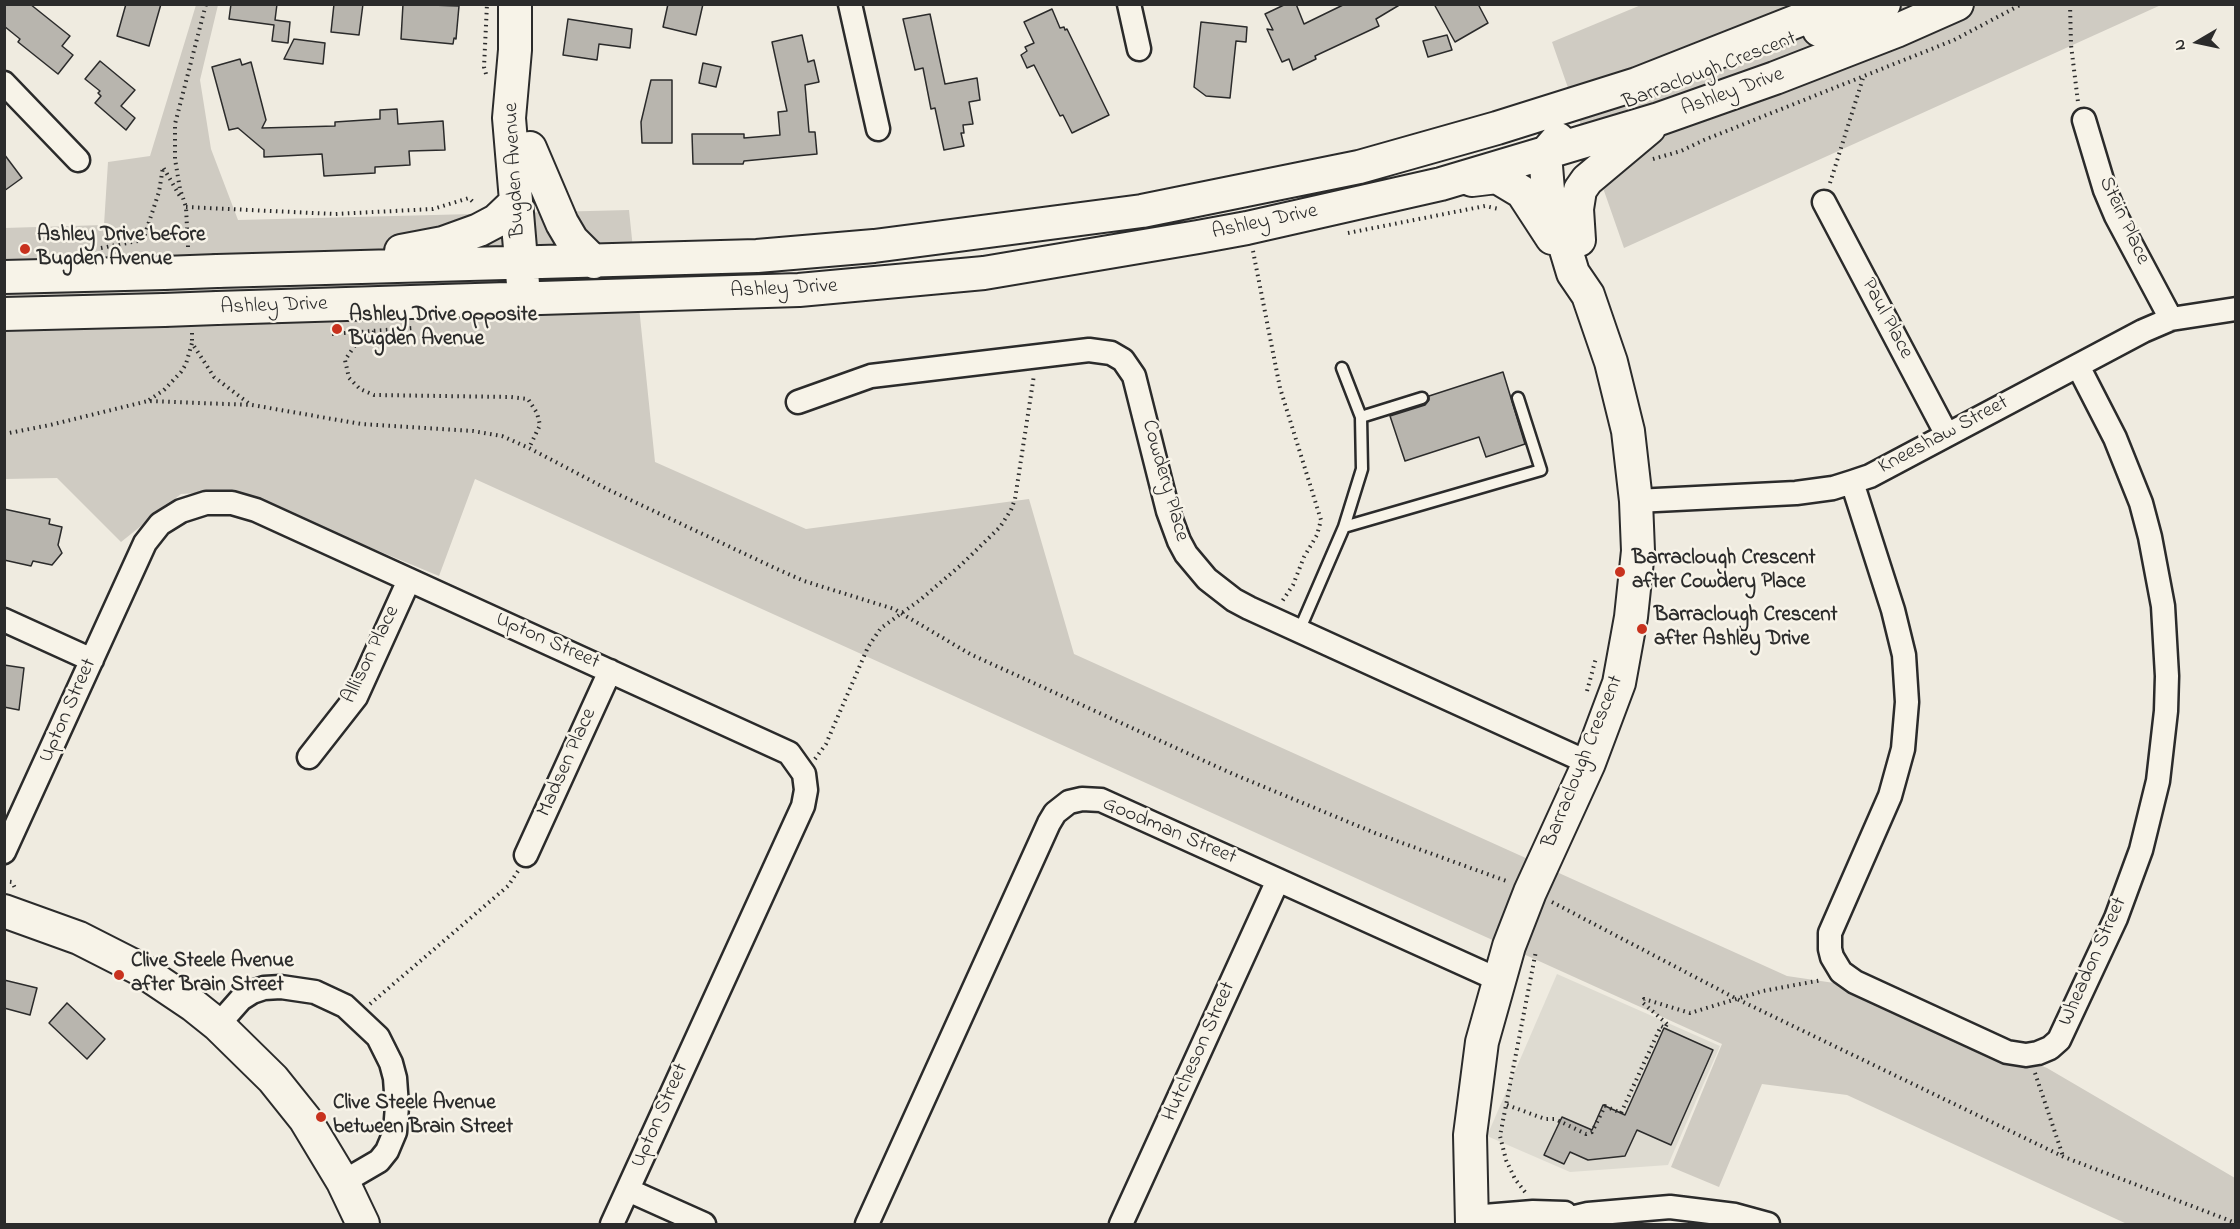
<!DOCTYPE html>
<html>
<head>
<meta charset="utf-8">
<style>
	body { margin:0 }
	#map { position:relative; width:2240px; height:1229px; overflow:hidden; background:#efebe0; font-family:"Indie Flower",sans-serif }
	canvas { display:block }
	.frame { position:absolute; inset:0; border:6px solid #2b2b2b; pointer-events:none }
	.north { position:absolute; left:2168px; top:12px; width:60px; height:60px; -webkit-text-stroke:4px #f7f3e8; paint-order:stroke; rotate:261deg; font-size:16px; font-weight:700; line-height:24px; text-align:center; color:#2b2b2b }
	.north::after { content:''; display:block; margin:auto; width:21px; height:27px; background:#2b2b2b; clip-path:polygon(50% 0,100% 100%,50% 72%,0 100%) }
</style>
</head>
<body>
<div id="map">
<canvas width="2240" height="1229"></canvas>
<div class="frame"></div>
<div class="north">N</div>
</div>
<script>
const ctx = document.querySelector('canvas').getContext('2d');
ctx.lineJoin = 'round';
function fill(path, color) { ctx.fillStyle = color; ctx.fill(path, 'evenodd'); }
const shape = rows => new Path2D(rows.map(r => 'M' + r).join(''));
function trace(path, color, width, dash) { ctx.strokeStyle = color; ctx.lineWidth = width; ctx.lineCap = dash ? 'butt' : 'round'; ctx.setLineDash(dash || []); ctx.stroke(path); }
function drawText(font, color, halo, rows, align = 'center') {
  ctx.font = font + ' "Indie Flower",sans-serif'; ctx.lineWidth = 5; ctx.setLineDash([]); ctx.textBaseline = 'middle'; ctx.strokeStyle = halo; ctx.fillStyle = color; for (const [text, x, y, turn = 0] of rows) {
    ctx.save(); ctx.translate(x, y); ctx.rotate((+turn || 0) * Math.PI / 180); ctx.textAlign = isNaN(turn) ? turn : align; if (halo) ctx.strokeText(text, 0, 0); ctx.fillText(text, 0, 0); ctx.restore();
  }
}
const built = shape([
	[1557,974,1720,1046,1668,1165,1570,1172,1487,1136]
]);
const green = shape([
	[196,5,218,5,200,80,211,149,238,220,629,210,655,462,806,529,1029,499,1074,654,1787,976,1841,984,2047,1068,2235,1178,2235,1224,2127,1224,1847,1095,1762,1084,1719,1187,1671,1167,1722,1044,475,479,439,576,234,491,181,494,121,542,57,478,5,479,4,228,104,225,108,162,150,156],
	[1641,5,2161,5,1624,248,1552,42]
]);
const building = shape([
	[4,4,30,4,70,36,62,46,73,55,58,74,18,42,20,39,4,26,4,4],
	[126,4,161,4,149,46,117,36,126,4],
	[231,4,277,4,275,20,290,22,288,43,272,41,274,25,229,19,231,4],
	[334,4,363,4,359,35,331,32,334,4],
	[403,4,459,6,456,39,454,38,453,44,401,39,403,4],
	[668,4,703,4,696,35,663,27,668,4],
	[1286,4,1296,4,1304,24,1345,4,1401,4,1376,19,1379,26,1315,56,1316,59,1293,70,1289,59,1282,62,1267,29,1273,30,1265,14,1286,4],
	[1434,4,1478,4,1488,23,1455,42,1434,4],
	[1052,9,1060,28,1064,27,1065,30,1067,29,1109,115,1072,133,1063,115,1060,116,1034,65,1027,68,1021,55,1027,51,1025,47,1034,43,1024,22,1052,9],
	[930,14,945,84,977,78,980,100,969,102,973,124,963,125,964,133,961,133,964,146,944,150,935,108,931,109,923,68,915,70,903,19,930,14],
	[568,19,632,29,630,48,599,44,597,60,563,55,568,19],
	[1201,22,1247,27,1246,42,1236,41,1230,98,1206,96,1194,87,1201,22],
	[802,35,808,62,814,60,819,82,805,85,809,132,815,132,817,154,744,161,743,164,693,164,692,134,744,134,744,138,780,135,778,112,787,111,772,42,802,35],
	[1447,35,1452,50,1428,57,1423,41,1447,35],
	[294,39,325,43,323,64,284,59,294,39],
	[240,59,242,65,251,62,266,120,262,128,335,126,335,122,380,119,380,110,397,109,398,124,443,121,445,150,409,151,410,165,375,167,375,173,324,176,322,154,264,157,264,150,238,128,229,130,212,67,240,59],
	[100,61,135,90,121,106,135,118,126,130,95,103,101,96,98,93,100,91,85,79,100,61],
	[703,63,721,67,716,87,699,83,703,63],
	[651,80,672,80,672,143,642,143,641,122,651,80],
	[4,154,22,178,4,191,4,154],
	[1503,372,1525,444,1486,457,1479,437,1405,461,1390,416,1425,405,1429,400,1429,396,1503,372],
	[4,509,50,519,49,524,62,527,58,545,62,553,52,565,33,561,31,566,4,560,4,509],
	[4,665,24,668,19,710,4,707,4,665],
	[4,980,37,988,30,1015,4,1008,4,980],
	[67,1003,105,1039,87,1059,49,1023,67,1003],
	[1664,1028,1713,1050,1671,1145,1637,1130,1625,1156,1588,1160,1570,1152,1564,1164,1544,1155,1562,1117,1592,1130,1603,1105,1625,1115,1664,1028]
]);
const path = shape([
	[2070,4,2071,45,2078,102],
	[486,74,484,67,487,4],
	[1653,159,1681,151,1704,140,1954,40,2022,4],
	[1830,183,1863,78],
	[186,207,335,214,433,209,469,198,475,204],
	[1348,233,1485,206,1499,209],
	[188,247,186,207,180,189,175,159,175,124,206,4],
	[101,248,143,240,159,192,163,167,181,198],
	[1253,251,1280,388,1321,520,1317,535,1304,557,1293,585,1281,603],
	[374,332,358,341,345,360,349,378,360,389,374,395,511,397,528,399,537,413,540,425,529,448],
	[192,333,192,343],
	[332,334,412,328],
	[149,400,164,390,181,372,186,364,192,343,214,377,251,405],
	[4,434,50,425,148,401,252,405,361,424,473,431,502,436,529,448,607,489,777,569,804,581,894,609,970,654,1233,774,1375,833,1509,882],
	[1587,691,1596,658],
	[815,759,826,744,868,647,881,628,920,600,961,565,1000,527,1011,510,1015,499,1034,375],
	[4,881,12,882,15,888],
	[1552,902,1737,999,2064,1157,2236,1223],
	[370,1004,508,886,518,871],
	[1667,1024,1642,1002,1644,999,1690,1013,1763,991,1822,980],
	[2035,1073,2063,1156],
	[1507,1105,1545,1119,1555,1119,1586,1134,1592,1132,1605,1106,1621,1113,1661,1026,1665,1028,1667,1024],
	[1525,1192,1515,1179,1506,1160,1500,1136,1536,951]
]);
const lane = shape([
	[1361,417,1422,398],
	[1344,527,1541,470,1518,398],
	[1299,631,1344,527,1362,469,1361,417,1342,368]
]);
const street = shape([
	[850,4,878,129],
	[1129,4,1139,49],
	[4,83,78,160],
	[2084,120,2105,190,2116,216,2171,319],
	[1824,202,1947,435],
	[798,402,871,376,1089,350,1111,353,1123,360,1134,376,1168,511,1179,541,1186,554,1207,579,1234,600,1249,608,1589,763],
	[1852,482,1893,610,1904,655,1907,702,1903,749,1890,796,1830,933,1830,949,1832,957,1841,972,1855,982,2007,1052,2026,1055,2038,1053,2050,1048,2059,1040,2116,918,2141,850,2158,781,2166,711,2167,676,2163,606,2150,537,2141,503,2115,438,2078,366],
	[1636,501,1796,493,1833,488,1852,482,1870,476,2143,331,2171,319,2236,309],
	[4,620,92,660],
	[309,757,356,697,409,580],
	[4,852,145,543,160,524,181,511,206,503,232,503,256,510,789,753,804,774,806,790,803,806,612,1224],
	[526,855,610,671],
	[218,1025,241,999,252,992,264,988,281,987,315,992,345,1006,378,1037,391,1063,395,1078,397,1106,395,1132,387,1151,379,1161,343,1182],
	[628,1190,704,1224],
	[1472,1217,1533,1212,1565,1213],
	[867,1224,1049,823,1055,813,1069,802,1082,799,1101,800,1499,980],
	[1121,1224,1278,880],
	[1546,1224,1588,1214,1670,1207,1735,1215,1768,1224]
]);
const secondary = shape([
	[515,4,515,50,509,118,523,284],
	[1819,30,1884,4],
	[530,148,562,223,572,240,594,262],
	[1472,180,1497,177,1522,192,1552,238],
	[1579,240,1577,209,1580,190,1587,180,1649,128],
	[401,251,443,243,479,230,496,221,516,202],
	[217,271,757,256,874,246,1142,211,1359,167,1497,128,1637,84,1840,4],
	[4,277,164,273],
	[217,308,799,290,984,273,1198,237,1247,228,1441,184,1659,119,1775,78,1896,31,1957,4],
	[4,314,164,310],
	[4,911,79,938,138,968,193,1005,218,1025,273,1079,305,1119,343,1182,363,1224],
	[1472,1224,1470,1135,1482,1042,1509,946,1530,892,1589,763,1619,683,1631,617,1638,551,1636,501,1628,431,1611,362,1588,295,1573,273,1548,190,1545,154,1558,139]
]);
const secondaryBridge = shape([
	[164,273,217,271],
	[164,310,217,308]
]);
const markers = [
	[25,249,6,"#c8321e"],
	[337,329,6,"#c8321e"],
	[1620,572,6,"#c8321e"],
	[1642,629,6,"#c8321e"],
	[119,975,6,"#c8321e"],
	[321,1117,6,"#c8321e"]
];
const streetNames = [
	["Barraclough Crescent",1710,72,-21],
	["Ashley Drive",1733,93,-20],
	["Bugden Avenue",516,170,-93],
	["Stein Place",2123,221,65],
	["Ashley Drive",1265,223,-12],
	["Ashley Drive",784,290,-3],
	["Ashley Drive",274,307,-2],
	["Paul Place",1886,319,62],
	["Kneeshaw Street",1944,436,-28],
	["Cowdery Place",1164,481,74],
	["Upton Street",547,642,24],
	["Allison Place",372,655,-64],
	["Upton Street",69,711,-66],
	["Barraclough Crescent",1584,762,-68],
	["Madsen Place",568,763,-66],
	["Goodman Street",1169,832,23],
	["Wheadon Street",2094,962,-66],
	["Hutcheson Street",1200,1052,-66],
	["Upton Street",661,1116,-66]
];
const poiNames = [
	["Ashley Drive before",37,237],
	["Bugden Avenue",37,261],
	["Ashley Drive opposite",349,317],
	["Bugden Avenue",349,341],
	["Barraclough Crescent",1632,560],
	["after Cowdery Place",1632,584],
	["Barraclough Crescent",1654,617],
	["after Ashley Drive",1654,641],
	["Clive Steele Avenue",131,963],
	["after Brain Street",131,987],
	["Clive Steele Avenue",333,1105],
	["between Brain Street",333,1129]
];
fill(built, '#dedbd1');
fill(green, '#cfcbc2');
fill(building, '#b8b5ae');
trace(building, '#2b2b2b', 1.5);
trace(lane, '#2b2b2b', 15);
trace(street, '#2b2b2b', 27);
trace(secondary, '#2b2b2b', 36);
trace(path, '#2b2b2b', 4, [1.5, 4.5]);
trace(lane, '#f7f3e8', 10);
trace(street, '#f7f3e8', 22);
trace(secondary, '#f7f3e8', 32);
trace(secondaryBridge, '#2b2b2b', 36, []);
trace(secondaryBridge, '#f7f3e8', 32);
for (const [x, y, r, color] of markers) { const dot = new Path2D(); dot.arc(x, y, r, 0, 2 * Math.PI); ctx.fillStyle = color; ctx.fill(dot); trace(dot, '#f7f3e8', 2); }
drawText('21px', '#2b2b2b', '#f7f3e8', streetNames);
drawText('bold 21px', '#2b2b2b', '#f7f3e8', poiNames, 'left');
</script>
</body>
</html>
